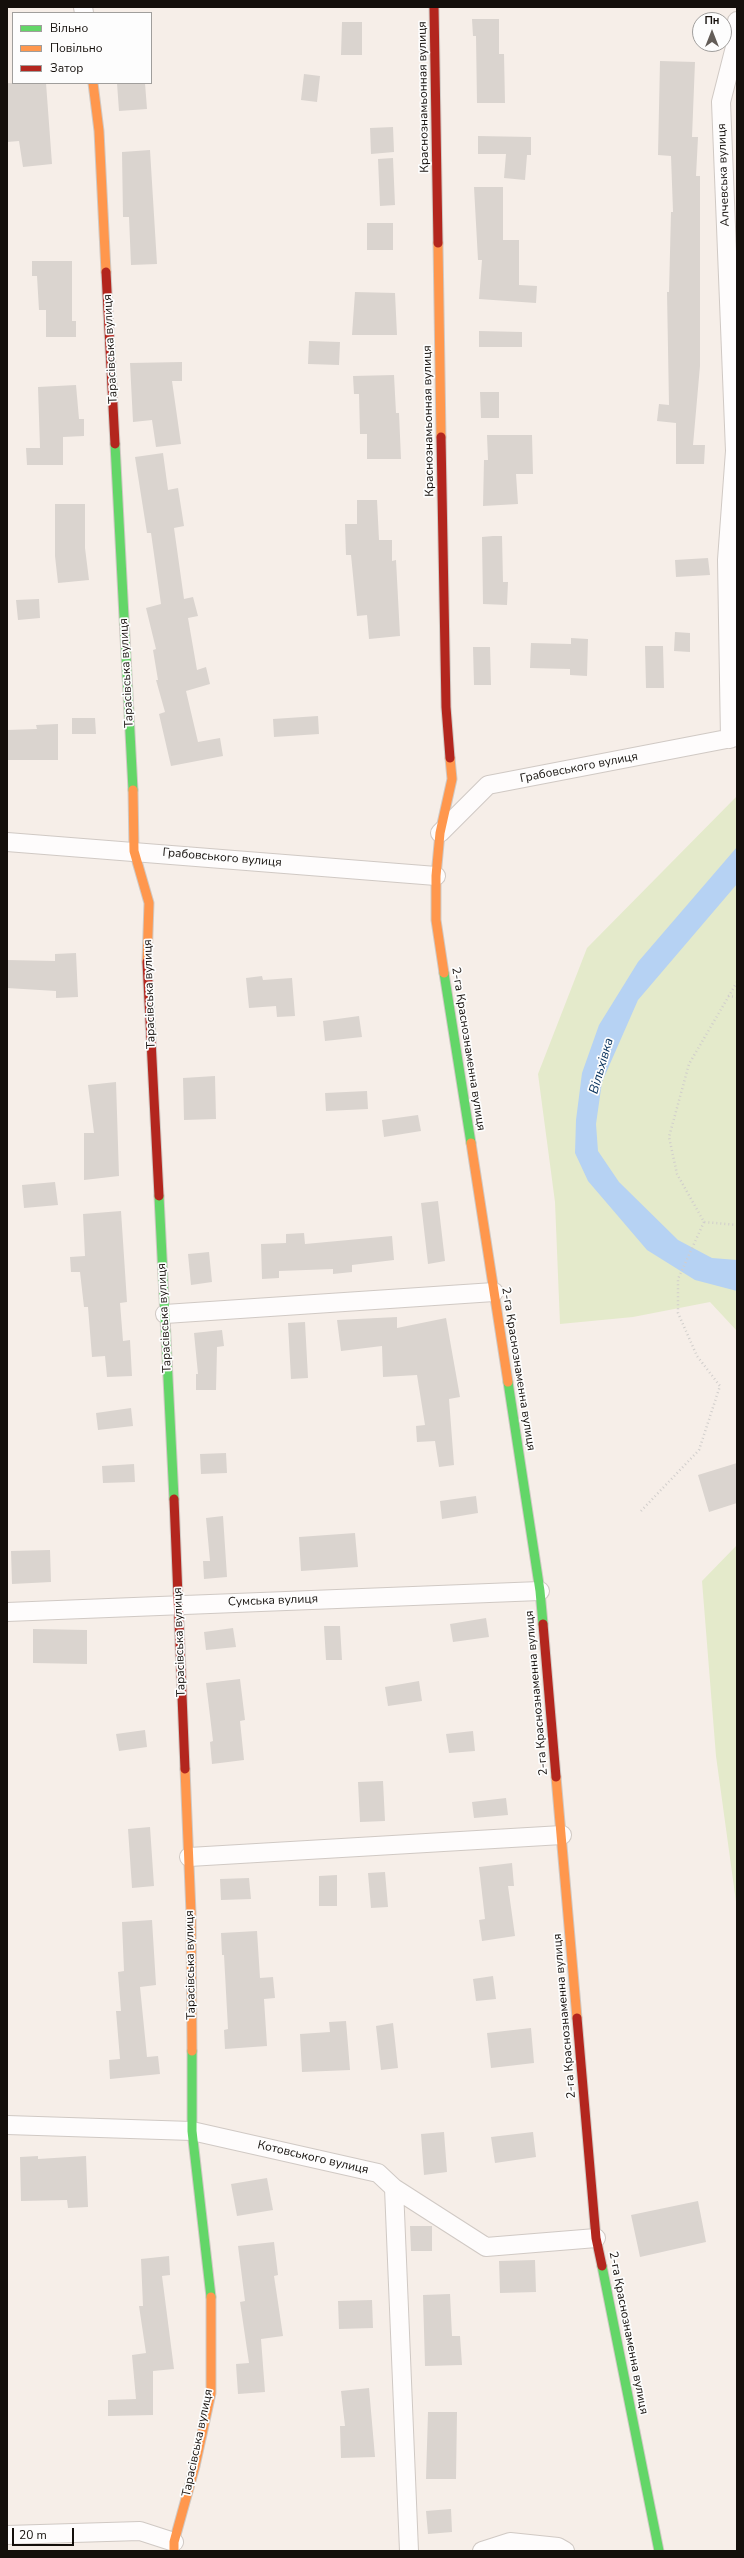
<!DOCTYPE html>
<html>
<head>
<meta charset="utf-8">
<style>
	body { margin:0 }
	#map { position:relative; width:744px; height:2558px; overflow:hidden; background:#f6eee8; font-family:"Nunito Sans",sans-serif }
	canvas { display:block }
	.frame { position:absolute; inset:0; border:8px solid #140f0b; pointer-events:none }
	.legend { position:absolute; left:12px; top:12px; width:140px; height:72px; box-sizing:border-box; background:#fdfdfd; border:1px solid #a09e9c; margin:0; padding:5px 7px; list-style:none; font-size:12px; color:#140f0b }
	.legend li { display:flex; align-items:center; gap:8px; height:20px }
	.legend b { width:20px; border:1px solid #a09e9c }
	.north { position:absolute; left:692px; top:12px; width:40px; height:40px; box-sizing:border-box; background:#fdfdfd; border:1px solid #a09e9c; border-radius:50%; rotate:0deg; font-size:11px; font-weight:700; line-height:16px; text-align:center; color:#140f0b }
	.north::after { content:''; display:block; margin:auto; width:14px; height:18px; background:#635d58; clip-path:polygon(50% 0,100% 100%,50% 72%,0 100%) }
	.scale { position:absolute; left:12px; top:2528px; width:62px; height:18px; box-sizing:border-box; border:2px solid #140f0b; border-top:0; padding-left:5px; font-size:12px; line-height:14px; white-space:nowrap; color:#140f0b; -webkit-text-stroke:3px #fdfdfd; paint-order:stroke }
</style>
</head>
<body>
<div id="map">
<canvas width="744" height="2558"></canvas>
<div class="frame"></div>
<ul class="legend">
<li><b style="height:5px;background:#63d668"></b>Вільно</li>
<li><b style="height:5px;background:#ff974d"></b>Повільно</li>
<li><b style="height:5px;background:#b3261e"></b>Затор</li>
</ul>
<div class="north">Пн</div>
<div class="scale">20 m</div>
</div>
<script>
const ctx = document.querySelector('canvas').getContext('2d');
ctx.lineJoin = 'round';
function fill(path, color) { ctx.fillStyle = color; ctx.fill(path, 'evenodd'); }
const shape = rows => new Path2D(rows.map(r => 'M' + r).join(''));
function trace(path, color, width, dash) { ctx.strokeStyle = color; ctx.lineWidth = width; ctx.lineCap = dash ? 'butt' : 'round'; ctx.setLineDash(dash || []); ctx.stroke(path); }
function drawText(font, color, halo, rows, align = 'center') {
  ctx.font = font + ' "Nunito Sans",sans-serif'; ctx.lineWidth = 3.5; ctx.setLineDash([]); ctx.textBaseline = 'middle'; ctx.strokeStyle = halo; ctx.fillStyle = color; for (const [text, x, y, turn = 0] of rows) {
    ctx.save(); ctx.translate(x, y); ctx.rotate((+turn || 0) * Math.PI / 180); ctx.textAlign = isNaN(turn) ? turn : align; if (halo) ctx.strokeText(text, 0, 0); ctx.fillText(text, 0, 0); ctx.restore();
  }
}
const green = shape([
	[737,796,737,1331,710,1302,633,1317,560,1324,555,1202,538,1074,587,948],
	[737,1545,737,1909,716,1756,702,1581]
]);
const water = shape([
	[737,847,737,884,638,1000,602,1082,596,1124,598,1151,619,1182,678,1240,712,1258,737,1260,737,1291,695,1280,647,1250,588,1181,575,1153,576,1120,582,1073,599,1025,638,962]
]);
const building = shape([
	[472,19,499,19,499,54,504,54,505,103,477,103,476,36,473,36],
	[342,22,362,22,362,55,341,55],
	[660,61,695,62,692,137,698,137,696,176,700,176,700,366,693,445,705,445,704,464,676,464,676,423,657,421,659,404,669,405,667,292,669,292,671,212,673,212,671,156,658,155],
	[304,74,320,76,317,102,301,100],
	[7,83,46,83,52,164,23,167,19,141,7,142],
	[117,83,145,83,147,109,119,111],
	[393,127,394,152,371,154,370,128],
	[478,136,531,137,531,155,527,155,525,180,504,178,506,154,478,154],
	[150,150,157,264,131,265,129,217,123,217,122,152],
	[393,158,395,205,380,206,378,159],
	[474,187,503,187,503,240,519,240,519,285,537,286,536,303,479,299,482,260,478,260],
	[367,223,393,223,393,250,367,250],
	[32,261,72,261,72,321,76,321,76,337,46,337,46,310,39,310,37,276,32,276],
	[355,292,395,293,397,335,352,335],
	[479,331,522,332,522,347,479,347],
	[309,341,340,342,339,365,308,364],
	[182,362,182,381,172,381,181,444,156,447,152,420,133,422,130,363],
	[394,375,396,413,399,413,401,459,367,459,367,434,360,434,359,394,354,394,353,376],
	[76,385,79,419,84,419,84,436,63,437,63,465,27,465,26,448,40,448,38,387],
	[480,392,499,392,499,418,481,418],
	[487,435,532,435,533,474,516,474,518,504,483,506,484,460,488,460],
	[163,453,168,490,178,488,184,526,174,528,184,599,193,597,198,616,188,618,197,670,206,667,210,684,186,691,198,742,220,738,223,756,171,766,159,714,165,712,156,680,158,680,153,650,156,649,146,608,161,604,151,533,147,533,135,457],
	[357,500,377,500,379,540,392,540,392,561,396,560,400,636,369,639,367,615,357,616,351,555,346,555,345,524,357,524],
	[55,504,85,504,85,548,89,580,58,583,55,556],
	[493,536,502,536,503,582,508,582,507,605,483,604,482,537],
	[708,558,710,575,676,577,675,560],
	[39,599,40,618,18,620,16,600],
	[675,632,690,633,690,652,674,651],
	[571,638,588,639,587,676,570,675,570,669,530,668,531,643,571,644],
	[645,646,663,646,664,688,646,688],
	[473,647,490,647,491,685,474,685],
	[318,716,319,734,274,737,273,719],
	[72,718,95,718,96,734,72,734],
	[58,724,58,760,7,760,7,730,37,729,36,725],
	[76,953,78,997,56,998,56,991,7,988,7,960,55,961,55,954],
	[262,976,263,980,292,978,295,1016,277,1017,276,1006,249,1008,246,978],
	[359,1016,362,1037,325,1041,323,1021],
	[215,1076,216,1119,184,1120,183,1078],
	[116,1082,119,1176,84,1180,84,1133,94,1133,88,1085],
	[367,1091,368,1109,326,1111,325,1093],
	[418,1115,421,1131,384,1137,382,1120],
	[55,1182,58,1205,24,1208,22,1185],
	[438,1201,445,1261,428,1264,421,1203],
	[121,1211,127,1302,120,1303,123,1341,130,1340,132,1376,107,1377,105,1356,92,1357,88,1307,84,1307,80,1272,71,1272,70,1257,85,1256,83,1214],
	[304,1233,305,1244,392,1236,394,1260,352,1265,352,1272,333,1274,333,1269,279,1271,279,1278,262,1279,261,1244,286,1243,286,1234],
	[209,1252,212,1282,191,1285,188,1254],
	[397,1317,397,1328,446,1318,460,1397,449,1399,454,1465,439,1467,435,1441,417,1442,416,1426,425,1425,417,1375,383,1377,382,1346,341,1351,337,1320],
	[305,1322,308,1378,291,1379,288,1323],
	[222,1330,224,1346,217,1347,216,1390,196,1390,196,1374,198,1374,194,1333],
	[131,1408,133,1426,98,1430,96,1413],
	[226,1453,227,1473,201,1474,200,1454],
	[737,1463,737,1503,709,1512,698,1475],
	[134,1464,135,1482,103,1483,102,1466],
	[476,1496,478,1513,442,1519,440,1501],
	[223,1516,227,1577,204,1579,203,1561,210,1561,206,1518],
	[355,1533,358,1567,301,1571,299,1537],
	[50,1550,51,1582,12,1584,11,1551],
	[486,1618,489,1637,453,1642,450,1624],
	[324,1626,340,1626,342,1660,326,1660],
	[233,1628,236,1647,206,1650,204,1632],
	[33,1629,87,1630,87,1664,33,1663],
	[240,1679,245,1720,240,1721,244,1760,212,1764,210,1742,213,1741,206,1683],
	[419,1681,422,1701,388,1706,385,1687],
	[145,1730,147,1747,119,1751,116,1734],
	[473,1731,475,1751,449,1753,446,1734],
	[383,1781,385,1821,360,1822,358,1782],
	[506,1798,508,1815,474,1818,472,1802],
	[150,1827,154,1886,132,1888,128,1829],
	[512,1863,514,1886,508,1886,515,1936,482,1941,479,1920,485,1919,479,1867],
	[385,1872,388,1907,371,1908,368,1873],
	[337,1875,337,1906,319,1906,319,1876],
	[249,1878,251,1899,221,1900,220,1879],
	[152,1920,156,1985,140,1987,147,2057,158,2056,160,2074,110,2079,109,2060,120,2059,116,2011,121,2011,118,1972,124,1971,122,1922],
	[257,1931,260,1978,273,1977,275,1998,264,1999,267,2046,225,2049,224,2030,228,2029,224,1955,222,1955,221,1933],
	[493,1976,496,1999,476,2001,473,1979],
	[346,2021,350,2070,302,2072,300,2034,330,2032,329,2022],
	[393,2023,398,2068,381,2070,376,2026],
	[531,2028,534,2063,491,2068,487,2033],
	[444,2132,447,2172,424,2175,421,2134],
	[533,2132,536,2157,495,2163,491,2137],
	[38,2156,38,2159,86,2156,88,2207,68,2208,67,2200,21,2201,20,2157],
	[267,2178,273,2210,237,2216,231,2184],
	[698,2201,706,2242,640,2257,631,2215],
	[410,2226,432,2226,432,2251,411,2251],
	[274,2242,278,2275,274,2276,283,2336,261,2339,265,2392,238,2394,236,2364,249,2363,240,2302,245,2301,238,2246],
	[169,2256,170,2275,162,2276,174,2369,153,2371,153,2415,108,2416,108,2400,136,2399,132,2355,146,2353,139,2306,143,2306,141,2259],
	[535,2260,536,2292,500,2293,499,2261],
	[450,2294,452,2336,460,2336,462,2365,425,2366,423,2295],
	[372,2300,373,2328,339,2329,338,2301],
	[369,2388,375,2457,341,2458,340,2426,345,2426,341,2391],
	[428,2412,457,2412,456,2479,426,2479],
	[451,2509,452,2532,428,2534,426,2511]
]);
const path = shape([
	[737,982,689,1064,669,1137,677,1174,704,1222,737,1225],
	[728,996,737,997],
	[641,1511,699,1450,720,1386,697,1356,678,1313,678,1279,704,1222]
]);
const street = shape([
	[83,7,84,13],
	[730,739,727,560,735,451,721,102,735,47,737,21],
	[440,833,488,785,737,737],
	[7,842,436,876],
	[165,1314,494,1292],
	[7,1612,540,1591],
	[189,1857,562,1835],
	[7,2125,192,2131,378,2173,394,2188,486,2247,596,2238],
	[394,2188,409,2551],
	[7,2535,140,2531,174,2542],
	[482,2551,510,2542,558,2547,565,2551]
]);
const fast = shape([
	[115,444,133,790],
	[444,973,471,1143],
	[159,1196,174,1499],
	[508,1382,540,1591,543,1624],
	[192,2051,192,2131,211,2297],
	[602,2266,659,2551]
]);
const slow = shape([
	[93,83,99,131,106,272],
	[438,243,441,437],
	[133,790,134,851,149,903,147,962],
	[444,973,436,920,436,876,440,833,452,779,450,758],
	[471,1143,508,1382],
	[185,1769,191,1913,192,2051],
	[556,1777,577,2018],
	[174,2551,174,2542,195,2466,211,2393,211,2297]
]);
const jam = shape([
	[434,7,438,243],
	[106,272,115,444],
	[441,437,446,707,450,758],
	[147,962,159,1196],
	[174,1499,185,1769],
	[543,1624,556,1777],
	[577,2018,596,2238,602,2266]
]);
const streetNames = [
	["Краснознамьонная вулиця",424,97,-91],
	["Алчевська вулиця",724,175,-92],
	["Тарасівська вулиця",111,349,-93],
	["Краснознамьонная вулиця",429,421,-91],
	["Тарасівська вулиця",127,673,-93],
	["Грабовського вулиця",579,768,-11],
	["Грабовського вулиця",222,858,5],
	["Тарасівська вулиця",150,994,-92],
	["2-га Краснознаменна вулиця",468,1049,81],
	["Тарасівська вулиця",165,1318,-93],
	["2-га Краснознаменна вулиця",518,1369,81],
	["Сумська вулиця",273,1601,-2],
	["Тарасівська вулиця",180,1642,-92],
	["2-га Краснознаменна вулиця",537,1693,-95],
	["Тарасівська вулиця",191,1965,-91],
	["2-га Краснознаменна вулиця",565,2016,-95],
	["Котовського вулиця",313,2158,13],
	["2-га Краснознаменна вулиця",628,2333,79],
	["Тарасівська вулиця",198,2443,-78]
];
const waterNames = [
	["Вільхівка",602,1066,-74]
];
fill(green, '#e4eacb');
fill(water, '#b6d2f3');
fill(building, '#dad4cf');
trace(street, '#d0c9c4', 20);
trace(fast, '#d0c9c4', 11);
trace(slow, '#d0c9c4', 11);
trace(jam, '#d0c9c4', 11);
trace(path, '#d1cecc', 2.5, [1, 3]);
trace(street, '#fefcfc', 18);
trace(fast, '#63d668', 9);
trace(slow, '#ff974d', 9);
trace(jam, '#b3261e', 9);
drawText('12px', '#140f0b', '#fdfdfd', streetNames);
drawText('italic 13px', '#002c58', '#fdfdfd', waterNames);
</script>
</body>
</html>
